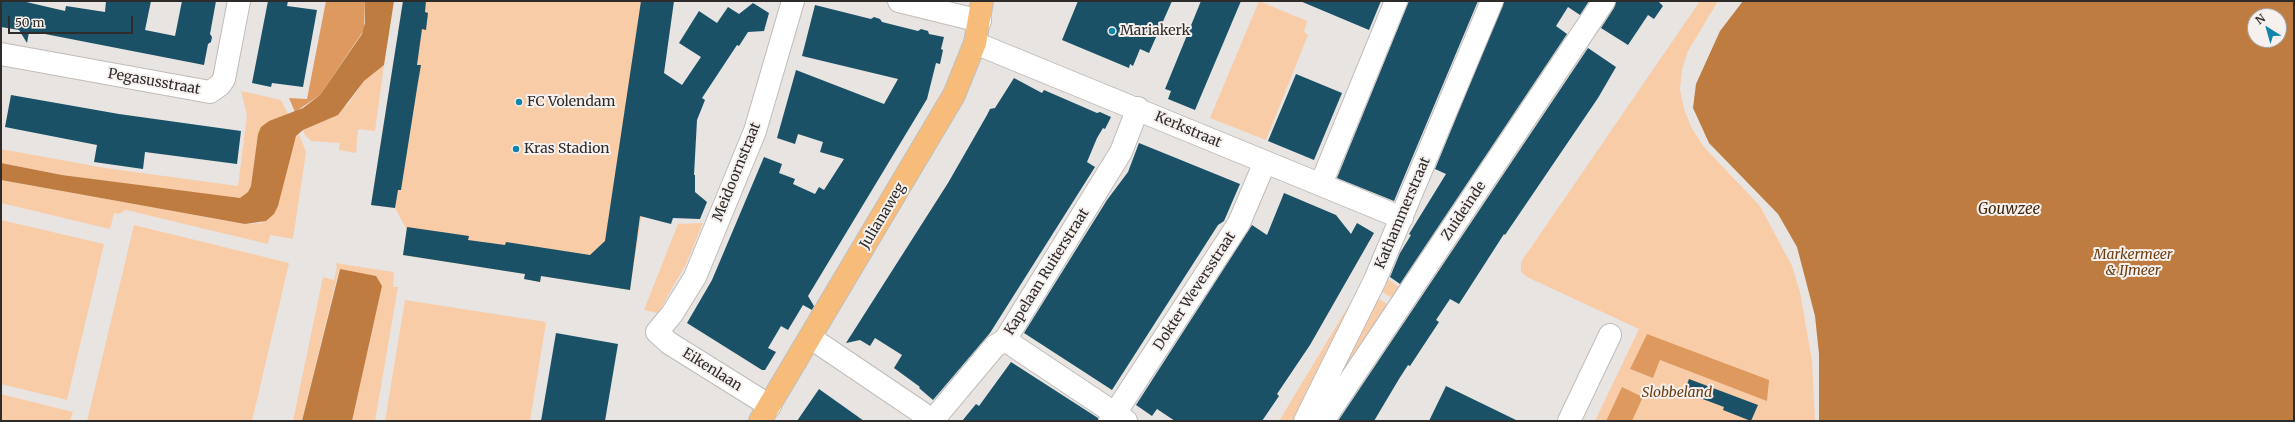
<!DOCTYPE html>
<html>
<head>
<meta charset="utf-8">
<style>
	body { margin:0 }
	#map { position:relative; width:2295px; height:422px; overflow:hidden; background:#e8e4e1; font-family:Merriweather,serif }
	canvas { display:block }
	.frame { position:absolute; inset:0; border:2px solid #2e2c2b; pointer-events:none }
	.north { position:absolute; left:2247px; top:8px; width:40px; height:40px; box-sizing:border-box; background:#f6f1ee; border:1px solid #a6a2a0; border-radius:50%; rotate:323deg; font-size:11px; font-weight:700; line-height:16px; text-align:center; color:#2e2c2b }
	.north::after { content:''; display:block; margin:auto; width:14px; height:18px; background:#1085aa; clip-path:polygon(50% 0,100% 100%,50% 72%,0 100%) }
	.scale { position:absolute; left:8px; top:16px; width:125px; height:18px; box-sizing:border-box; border:2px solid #2e2c2b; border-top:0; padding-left:5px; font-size:12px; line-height:14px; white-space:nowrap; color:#2e2c2b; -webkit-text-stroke:3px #f6f1ee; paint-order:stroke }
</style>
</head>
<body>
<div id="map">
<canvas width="2295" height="422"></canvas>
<div class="frame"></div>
<div class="north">N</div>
<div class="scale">50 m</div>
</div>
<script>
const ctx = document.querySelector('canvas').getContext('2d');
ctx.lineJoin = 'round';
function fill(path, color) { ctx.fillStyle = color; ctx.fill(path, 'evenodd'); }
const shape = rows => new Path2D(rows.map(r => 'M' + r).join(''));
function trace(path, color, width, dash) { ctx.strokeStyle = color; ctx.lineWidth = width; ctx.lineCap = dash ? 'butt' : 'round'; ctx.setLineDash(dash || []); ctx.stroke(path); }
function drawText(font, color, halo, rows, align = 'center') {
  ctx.font = font + ' Merriweather,serif'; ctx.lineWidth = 4; ctx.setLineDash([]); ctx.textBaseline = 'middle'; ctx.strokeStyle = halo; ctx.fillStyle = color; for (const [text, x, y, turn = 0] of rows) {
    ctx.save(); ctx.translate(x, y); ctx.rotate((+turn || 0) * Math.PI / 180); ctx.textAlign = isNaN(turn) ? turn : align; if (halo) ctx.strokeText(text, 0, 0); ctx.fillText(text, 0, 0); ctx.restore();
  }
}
const green = shape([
	[403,1,674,1,630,290,541,276,540,282,524,279,525,274,403,255,407,230,395,208,371,205],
	[1259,1,1307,21,1304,32,1308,35,1266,140,1210,118],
	[1700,1,1718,1,1688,51,1682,69,1680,89,1684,109,1691,127,1704,147,1760,206,1792,266,1800,292,1812,361,1815,421,1632,421,1643,397,1622,387,1606,421,1595,421,1639,329,1527,277,1521,272,1521,262],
	[1647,334,1667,362,1660,360,1653,378,1630,369],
	[384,65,375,131,358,129,356,153,339,150,340,143,311,141,305,135,303,130,329,119,348,104,364,81],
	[241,91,281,100,288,114,269,121,259,131,251,186,248,192,240,199,62,175,1,163,1,149,105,168,238,186,247,115],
	[299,134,306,152,293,239,270,235,268,244,126,210,119,214,114,213,110,229,1,203,1,180,245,224,262,223,278,206,294,140],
	[1,220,104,244,67,400,1,384],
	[703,223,686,264,658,313,644,310,678,224],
	[134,225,289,263,252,421,87,421],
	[335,263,393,272,394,274,393,287,398,287,375,421,352,421,382,286,339,269,302,421,293,421,323,277,334,280,337,266],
	[1385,277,1401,288,1394,299,1379,290],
	[1373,295,1390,306,1326,396],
	[405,300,546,322,530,421,385,421],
	[1349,305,1298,421,1279,421],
	[1,394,73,412,70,421,1,421]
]);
const forest = shape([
	[326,1,365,1,364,30,320,95,295,112,289,98,307,99],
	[1647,334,1769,380,1767,401,1660,360,1653,378,1630,369],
	[1622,387,1643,397,1632,421,1606,421]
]);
const water = shape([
	[365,1,394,1,384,65,364,81,338,115,303,130,296,136,278,206,274,214,266,221,245,224,1,180,1,163,62,175,240,198,248,192,251,186,258,134,261,127,269,121,303,108,320,95,362,34,365,23],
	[1743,1,2294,1,2294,421,1819,421,1819,354,1815,316,1797,247,1778,214,1709,143,1693,108,1696,84,1720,31],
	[2255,16,2279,16,2279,40,2255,40],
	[340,269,376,276,382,286,352,421,302,421]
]);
const building = shape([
	[1,1,22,1,65,11,66,6,105,12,106,1,151,1,145,30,175,36,182,1,216,1,210,34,212,37,211,42,208,44,204,65,45,34,29,32,27,43,19,30,1,27],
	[268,1,288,1,287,6,317,10,303,87,272,83,271,87,252,83],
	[403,1,426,1,425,12,428,13,426,30,422,29,417,65,421,65,418,82,401,190,398,190,395,208,371,205],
	[641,1,674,1,664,73,682,85,701,57,679,43,699,11,717,23,728,7,739,14,753,3,769,13,764,31,748,32,739,46,737,45,702,98,705,100,697,120,694,175,695,175,695,192,707,202,700,219,673,218,671,224,640,216,630,290,541,276,540,282,524,279,525,274,403,255,407,227,469,236,468,240,505,245,506,242,590,255,605,241],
	[1078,1,1172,1,1149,53,1140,49,1133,66,1130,64,1129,68,1062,40],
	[1201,1,1241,1,1195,110,1168,99,1171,91,1165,89],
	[1300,1,1381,1,1369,30],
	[1409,1,1478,1,1394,201,1337,178],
	[1504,1,1589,1,1580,15,1568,7,1556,26,1567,34,1400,284,1390,277,1400,253,1411,235,1409,234,1446,174,1435,169],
	[1616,1,1658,1,1663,6,1654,19,1648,15,1628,45,1601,28,1614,8],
	[815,5,871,19,874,17,880,19,882,22,918,31,921,29,928,31,929,34,944,37,941,49,943,50,940,64,936,63,927,99,808,296,814,306,812,310,803,305,788,330,781,326,768,348,776,352,765,370,762,370,687,323,712,280,764,157,782,164,779,173,795,179,793,184,815,194,819,187,824,190,844,159,820,152,823,142,798,134,795,144,777,138,796,70,884,104,898,79,802,56],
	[1588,48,1616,67,1598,98,1505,235,1504,234,1459,304,1450,299,1436,320,1439,322,1410,366,1408,365,1399,379,1374,421,1338,421],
	[1296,74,1342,93,1314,160,1268,141],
	[1014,78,1042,93,1044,90,1097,113,1100,112,1111,117,1105,129,1103,128,1097,138,1087,162,1095,167,990,333,933,400,919,388,920,387,894,368,902,355,875,338,870,346,860,340,846,343,948,183,987,115,990,109,995,108],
	[11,95,119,114,241,131,237,164,145,152,143,169,94,162,97,145,5,127],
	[1139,143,1240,184,1224,221,1218,225,1112,390,1024,333,1107,200,1128,172],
	[1284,193,1336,215,1351,234,1357,223,1374,233,1310,345,1277,394,1279,396,1262,421,1175,421,1157,409,1152,416,1136,405,1252,225,1267,235],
	[556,333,618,344,605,421,541,421],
	[1011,362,1098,418,1098,421,962,421,976,404,979,406],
	[1689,379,1758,405,1751,421,1723,410,1724,407,1684,392],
	[1446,386,1518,421,1429,421],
	[819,389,864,421,797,421]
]);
const minor = shape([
	[899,1,980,21],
	[975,43,1402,218],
	[1,54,210,92,220,85,224,79,239,1],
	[1321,184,1396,1],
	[811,338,934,421],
	[1005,340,1126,421],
	[770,406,669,343,657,332,672,314,695,277,755,131,793,1],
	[933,420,995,346,1005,340,1121,152,1138,108],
	[1110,421,1239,223,1265,162],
	[1305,421,1375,280,1492,1],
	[1323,421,1604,1],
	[1569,421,1610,335]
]);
const major = shape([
	[760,421,954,95,975,43,982,1]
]);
const markers = [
	[1112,31,4,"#1085aa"],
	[519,102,4,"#1085aa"],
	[516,149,4,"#1085aa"]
];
const poiNames = [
	["Mariakerk",1120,31],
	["FC Volendam",527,102],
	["Kras Stadion",524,149]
];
const streetNames = [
	["Pegasusstraat",154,82,10],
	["Kerkstraat",1188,130,23],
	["Meidoornstraat",737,172,-68],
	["Zuideinde",1464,211,-56],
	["Kathammerstraat",1403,213,-67],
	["Julianaweg",883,216,-59],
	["Kapelaan Ruiterstraat",1047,272,-58],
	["Dokter Weversstraat",1195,291,-57],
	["Eikenlaan",712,370,32]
];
const parkNames = [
	["Markermeer",2133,255],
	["& IJmeer",2133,271],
	["Slobbeland",1677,393]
];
const waterNames = [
	["Gouwzee",2009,210]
];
fill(green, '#f9cca8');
fill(forest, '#de995f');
fill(water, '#be7c41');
fill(building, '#1a5167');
trace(minor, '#c0bcb9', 24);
trace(major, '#c0c0bf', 24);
trace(minor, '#fff', 22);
trace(major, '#f7bb7a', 22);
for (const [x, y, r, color] of markers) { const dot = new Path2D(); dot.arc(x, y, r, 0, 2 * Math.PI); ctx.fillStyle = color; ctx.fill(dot); trace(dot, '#f6f1ee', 1.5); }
drawText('14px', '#2e2c2b', '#f6f1ee', poiNames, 'left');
drawText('14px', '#2e2c2b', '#f6f1ee', streetNames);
drawText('italic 14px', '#6b3e11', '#f6f1ee', parkNames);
drawText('italic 15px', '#43270d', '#f6f1ee', waterNames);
</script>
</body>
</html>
